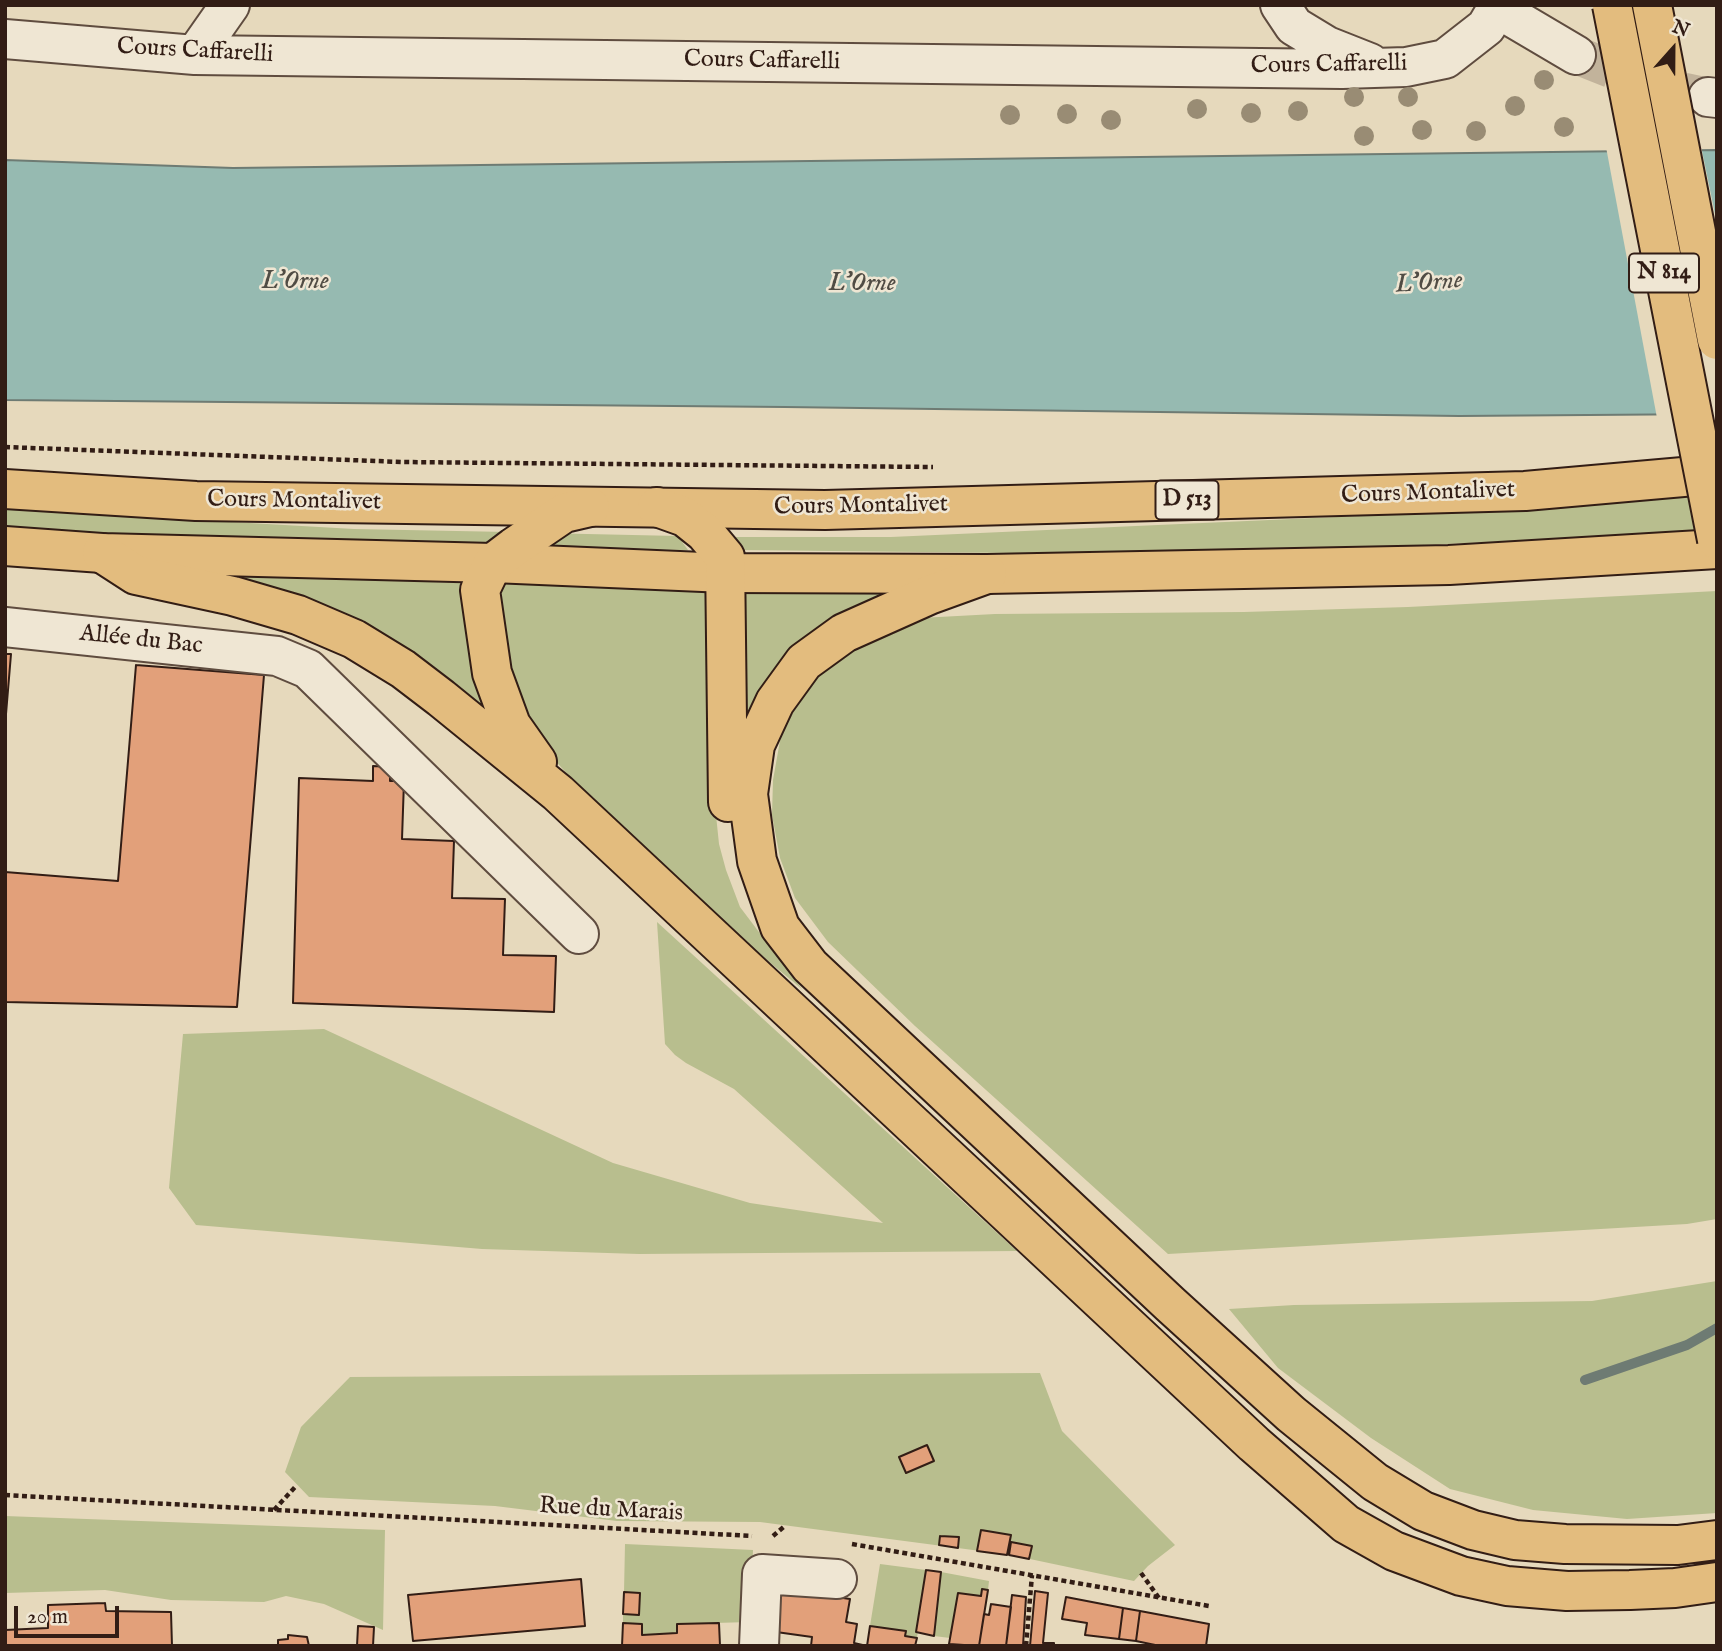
<!DOCTYPE html>
<html>
<head>
<meta charset="utf-8">
<style>
	body { margin:0 }
	#map { position:relative; width:1722px; height:1651px; overflow:hidden; background:#e6d9bc; font-family:"IM FELL English",serif }
	canvas { display:block }
	.frame { position:absolute; inset:0; border:7px solid #321d15; pointer-events:none }
	.north { position:absolute; left:1638px; top:14px; width:70px; height:70px; -webkit-text-stroke:5px #efe6d3; paint-order:stroke; rotate:21deg; font-size:19px; font-weight:700; line-height:28px; text-align:center; color:#321d15 }
	.north::after { content:''; display:block; margin:auto; width:24px; height:32px; background:#321d15; clip-path:polygon(50% 0,100% 100%,50% 72%,0 100%) }
	.scale { position:absolute; left:14px; top:1606px; width:105px; height:32px; box-sizing:border-box; border:4px solid #321d15; border-top:0; padding-left:9px; font-size:21px; line-height:24px; white-space:nowrap; color:#321d15; -webkit-text-stroke:5px #efe6d3; paint-order:stroke }
</style>
</head>
<body>
<div id="map">
<canvas width="1722" height="1651"></canvas>
<div class="frame"></div>
<div class="north">N</div>
<div class="scale">20 m</div>
</div>
<script>
const ctx = document.querySelector('canvas').getContext('2d');
ctx.lineJoin = 'round';
function fill(path, color) { ctx.fillStyle = color; ctx.fill(path, 'evenodd'); }
const shape = rows => new Path2D(rows.map(r => 'M' + r).join(''));
function trace(path, color, width, dash) { ctx.strokeStyle = color; ctx.lineWidth = width; ctx.lineCap = dash ? 'butt' : 'round'; ctx.setLineDash(dash || []); ctx.stroke(path); }
function drawText(font, color, halo, rows, align = 'center') {
  ctx.font = font + ' "IM FELL English",serif'; ctx.lineWidth = 5; ctx.setLineDash([]); ctx.textBaseline = 'middle'; ctx.strokeStyle = halo; ctx.fillStyle = color; for (const [text, x, y, turn = 0] of rows) {
    ctx.save(); ctx.translate(x, y); ctx.rotate((+turn || 0) * Math.PI / 180); ctx.textAlign = isNaN(turn) ? turn : align; if (halo) ctx.strokeText(text, 0, 0); ctx.fillText(text, 0, 0); ctx.restore();
  }
}
const green = shape([
	[1717,495,1717,532,1333,549,1013,553,740,550,728,537,891,537,1403,514],
	[5,509,354,529,508,532,494,548,189,540,5,528],
	[541,533,678,536,688,550,527,549],
	[154,572,460,583,516,745,401,653],
	[500,583,708,586,716,815,719,844,726,870,740,907,802,989,733,932,583,791,549,754,509,683,494,587],
	[740,590,906,590,856,611,735,773],
	[1717,591,1717,1219,1687,1224,1168,1254,915,1026,828,942,795,898,780,858,772,815,773,780,781,735,798,703,818,674,844,652,920,618,995,614,1244,612,1408,607],
	[657,922,1017,1251,639,1254,482,1249,196,1225,169,1188,183,1034,324,1029,613,1163,750,1203,883,1223,734,1089,686,1063,675,1055,665,1044],
	[1717,1281,1717,1513,1627,1519,1533,1510,1450,1489,1371,1438,1278,1368,1229,1309,1294,1305,1592,1301],
	[1040,1373,1062,1431,1175,1545,1148,1566,1134,1581,1011,1555,760,1522,617,1521,495,1506,309,1497,285,1472,301,1427,350,1377],
	[5,1516,385,1530,383,1630,324,1604,286,1596,264,1602,171,1600,105,1590,5,1593],
	[625,1544,753,1550,750,1622,678,1624,677,1633,642,1635,623,1623,623,1614,639,1615,640,1593,624,1592],
	[880,1564,926,1570,917,1638,905,1636,905,1631,870,1626],
	[941,1572,989,1581,988,1590,982,1589,981,1596,958,1593,950,1638,934,1636]
]);
const water = shape([
	[1717,150,1717,414,1459,416,785,407,5,400,5,160,233,168,1717,150]
]);
const pier = shape([
	[1701,146,1717,224,1717,418,1657,418,1606,147]
]);
const stream = shape([
	[1585,1380,1687,1345,1717,1328]
]);
const building = shape([
	[5,654,11,654,5,726,5,654],
	[136,665,264,675,237,1007,5,1002,5,872,118,881,136,665],
	[373,766,390,767,390,781,404,781,402,839,454,841,452,898,505,899,503,955,556,956,554,1012,293,1003,299,778,373,781,373,766],
	[927,1445,934,1461,906,1473,899,1457,927,1445],
	[981,1530,1011,1535,1007,1555,977,1551,981,1530],
	[940,1536,959,1537,958,1548,939,1545,940,1536],
	[1011,1542,1032,1546,1029,1559,1009,1555,1011,1542],
	[926,1570,941,1572,934,1636,916,1632,926,1570],
	[581,1579,585,1626,413,1641,408,1595,581,1579],
	[775,1588,850,1599,846,1622,857,1624,854,1643,867,1646,811,1646,812,1637,769,1631,775,1588],
	[982,1589,988,1590,979,1646,949,1644,958,1593,981,1596,982,1589],
	[1035,1591,1048,1593,1043,1643,1054,1643,1054,1646,1030,1646,1035,1591],
	[624,1592,640,1593,639,1615,623,1614,624,1592],
	[1012,1595,1026,1597,1023,1646,1006,1646,1012,1595],
	[1066,1597,1123,1608,1119,1639,1085,1635,1087,1623,1062,1619,1066,1597],
	[105,1603,106,1611,171,1612,172,1646,5,1646,5,1630,48,1628,48,1605,105,1603],
	[991,1604,1011,1607,1006,1646,979,1646,984,1614,989,1615,991,1604],
	[1123,1608,1140,1611,1136,1641,1119,1639,1123,1608],
	[1140,1611,1209,1624,1206,1646,1160,1646,1136,1641,1140,1611],
	[623,1623,642,1624,642,1635,677,1633,677,1624,719,1623,720,1646,622,1646,623,1623],
	[358,1626,374,1627,373,1646,357,1646,358,1626],
	[870,1626,906,1631,905,1636,917,1638,915,1646,867,1646,870,1626],
	[288,1635,307,1637,309,1646,278,1646,278,1640,288,1639,288,1635]
]);
const minorTunnel = shape([
	[1576,55,1651,85,1700,95]
]);
const path = shape([
	[5,447,402,462,933,467],
	[5,1495,752,1536],
	[274,1510,297,1485],
	[773,1536,786,1525],
	[852,1544,1209,1606],
	[1141,1573,1159,1598],
	[1026,1646,1032,1575]
]);
const minor = shape([
	[1280,5,1294,26,1327,46,1370,63],
	[1498,9,1576,55],
	[5,39,195,55,1342,69,1406,67,1445,59,1486,27,1499,5],
	[195,55,230,5],
	[1708,97,1717,98],
	[5,627,277,656,308,669,579,934],
	[759,1646,762,1574,837,1579]
]);
const major = shape([
	[5,489,196,501,825,510,1525,491,1717,474],
	[5,546,102,553,493,563,726,573,987,574,1449,565,1717,549]
]);
const highway = shape([
	[657,507,685,517,705,533,725,557,728,802],
	[102,553,136,575,233,596,298,615,354,639,403,669,441,698,558,793,1254,1444,1346,1524,1394,1551,1461,1576,1507,1586,1567,1591,1630,1590,1675,1588,1717,1582],
	[987,574,929,595,844,633,804,662,775,702,755,745,748,794,757,861,780,927,810,966,1170,1304,1291,1414,1375,1482,1423,1511,1473,1530,1515,1540,1565,1544,1678,1545,1717,1540],
	[537,762,511,725,492,673,480,590,493,563,514,547,564,513,590,507]
]);
const highwayBridge = shape([
	[1612,5,1717,540],
	[1652,5,1717,340]
]);
const trees = [
	[1544,80],
	[1354,97],
	[1408,97],
	[1515,106],
	[1197,109],
	[1298,111],
	[1251,113],
	[1067,114],
	[1010,115],
	[1111,120],
	[1564,127],
	[1422,130],
	[1476,131],
	[1364,136]
];
const shields = [
	[1664,273,70],
	[1187,500,63]
];
const shieldNames = [
	["N 814",1664,273],
	["D 513",1187,500]
];
const streetNames = [
	["Cours Caffarelli",195,52,3],
	["Cours Caffarelli",762,62,1],
	["Cours Caffarelli",1329,66,-1],
	["Cours Montalivet",1428,494,-2],
	["Cours Montalivet",294,502,1],
	["Cours Montalivet",861,507,-1],
	["Allée du Bac",141,641,6],
	["Rue du Marais",611,1511,3]
];
const waterNames = [
	["L'Orne",295,283],
	["L'Orne",1429,284,-4],
	["L'Orne",862,285]
];
fill(green, '#b8be8e');
fill(water, '#96bab1');
trace(water, '#6e7b73', 2);
fill(pier, '#e6d9bc');
trace(stream, '#6e7b73', 10);
fill(building, '#e2a07a');
trace(building, '#321d15', 2);
trace(minorTunnel, '#c2b39b', 38, [38, 19]);
trace(minor, '#5f4c3f', 42);
trace(major, '#321d15', 42);
trace(highway, '#321d15', 42);
trace(path, '#321d15', 4.5, [5, 3.5]);
trace(minor, '#efe6d3', 38);
trace(major, '#e3bc7e', 38);
trace(highway, '#e3bc7e', 38);
trace(highwayBridge, '#321d15', 42, []);
trace(highwayBridge, '#e3bc7e', 38);
ctx.fillStyle = '#998c74';
for (const [x, y] of trees) { ctx.beginPath(); ctx.arc(x, y, 10, 0, 2 * Math.PI); ctx.fill(); }
for (const [x, y, w] of shields) { const box = new Path2D(); box.roundRect(x - w / 2, y - 19.5, w, 39, 5); ctx.fillStyle = '#efe6d3'; ctx.fill(box); trace(box, '#321d15', 2); }
drawText('bold 23px', '#321d15', null, shieldNames);
drawText('24px', '#321d15', '#efe6d3', streetNames);
drawText('italic 26px', '#504c44', '#efe6d3', waterNames);
</script>
</body>
</html>
